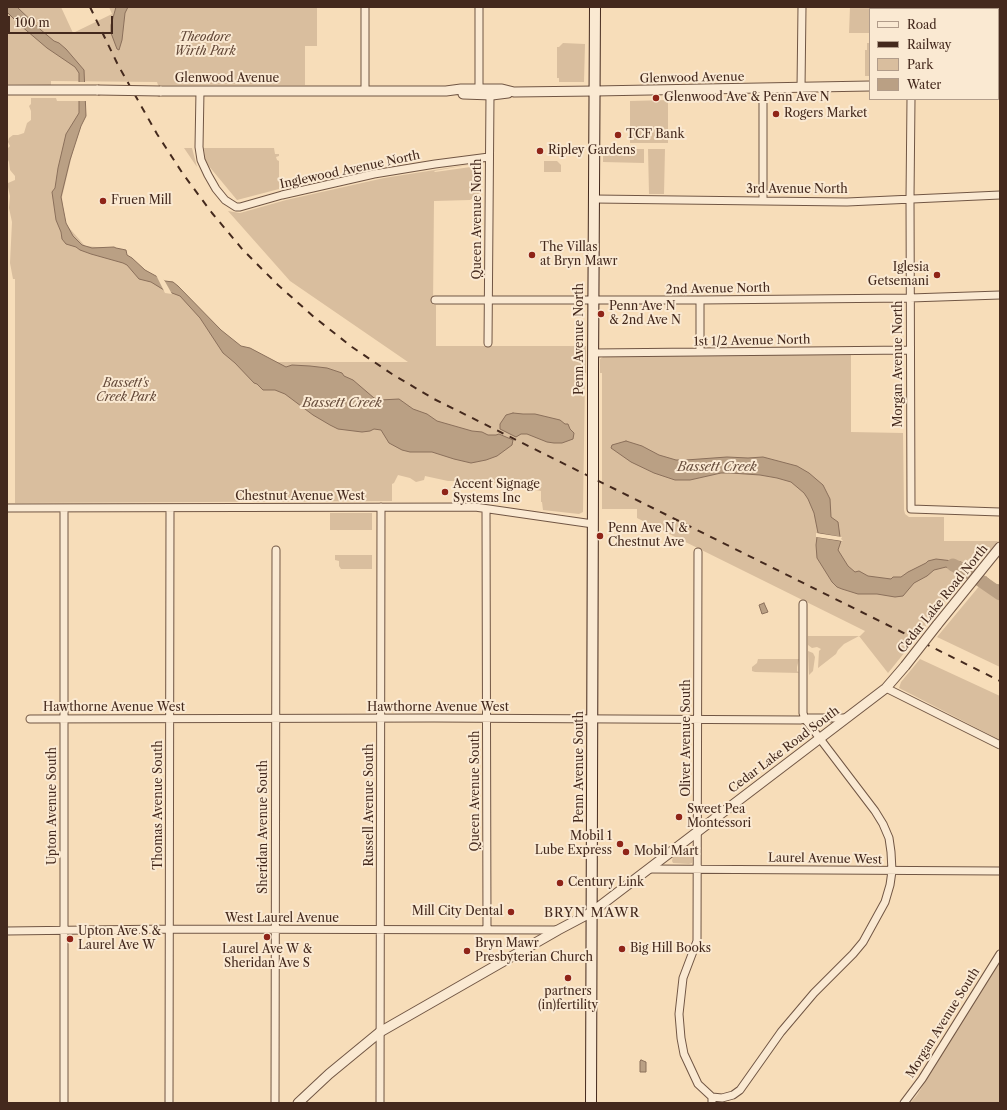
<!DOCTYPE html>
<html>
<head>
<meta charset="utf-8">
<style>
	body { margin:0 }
	#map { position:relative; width:1007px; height:1110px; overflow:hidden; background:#f7ddb9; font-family:"Libre Caslon Text",serif }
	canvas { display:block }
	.frame { position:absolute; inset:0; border:8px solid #44291d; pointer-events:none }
	.legend { position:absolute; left:869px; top:8px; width:130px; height:92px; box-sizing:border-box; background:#fae9d2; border:1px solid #b19c8a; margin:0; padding:5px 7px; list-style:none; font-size:12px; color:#44291d }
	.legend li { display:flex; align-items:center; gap:8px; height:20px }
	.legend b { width:20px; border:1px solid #b19c8a }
	.scale { position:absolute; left:8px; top:16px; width:105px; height:18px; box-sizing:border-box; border:2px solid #44291d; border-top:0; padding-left:5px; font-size:12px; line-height:14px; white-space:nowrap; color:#44291d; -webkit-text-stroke:3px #fae9d2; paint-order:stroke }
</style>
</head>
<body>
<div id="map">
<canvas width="1007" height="1110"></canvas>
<div class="frame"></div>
<ul class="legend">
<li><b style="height:5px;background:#fae9d2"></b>Road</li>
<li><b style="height:5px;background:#44291d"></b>Railway</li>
<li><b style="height:11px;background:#d9be9e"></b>Park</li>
<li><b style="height:11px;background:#baa084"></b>Water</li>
</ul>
<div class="scale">100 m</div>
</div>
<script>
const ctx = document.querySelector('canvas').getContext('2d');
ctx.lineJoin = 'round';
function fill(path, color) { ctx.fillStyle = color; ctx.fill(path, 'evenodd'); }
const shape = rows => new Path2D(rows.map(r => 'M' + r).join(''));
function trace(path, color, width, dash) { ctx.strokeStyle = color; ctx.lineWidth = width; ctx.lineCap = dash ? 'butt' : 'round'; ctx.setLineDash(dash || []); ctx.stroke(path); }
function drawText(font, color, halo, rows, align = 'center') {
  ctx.font = font + ' "Libre Caslon Text",serif'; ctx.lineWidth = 4; ctx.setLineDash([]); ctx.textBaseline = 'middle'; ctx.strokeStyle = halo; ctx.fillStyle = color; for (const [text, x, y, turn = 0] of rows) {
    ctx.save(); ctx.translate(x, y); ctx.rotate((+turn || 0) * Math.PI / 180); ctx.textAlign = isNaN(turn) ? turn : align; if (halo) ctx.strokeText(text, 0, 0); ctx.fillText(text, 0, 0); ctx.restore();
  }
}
const green = shape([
	[7,7,61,7,73,33,112,14,109,7,317,7,317,46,305,46,305,85,158,85,157,82,51,81,51,85,7,84],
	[850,7,871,7,870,33,849,33],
	[965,7,1000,7,1000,33,998,33,998,9,965,9],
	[563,43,585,44,584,82,559,82,559,78,557,78,557,47,559,47],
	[867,43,870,43,870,76,865,76,865,50,867,50],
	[31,98,56,98,57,101,83,101,84,115,73,151,62,197,64,222,85,246,120,249,161,283,172,281,240,349,272,362,408,362,290,281,228,211,240,213,286,200,384,178,479,163,434,171,435,172,478,166,480,168,480,196,476,196,470,200,434,201,433,305,436,305,436,346,586,346,586,373,585,373,583,512,579,514,543,510,542,502,541,502,541,491,484,481,448,481,425,476,424,480,416,482,410,478,398,475,394,483,392,484,392,501,15,503,15,279,13,279,10,263,12,222,9,208,10,196,8,187,8,183,15,180,15,176,10,170,9,162,7,158,7,149,10,146,8,142,9,138,13,135,18,135,24,133,27,123,31,120,31,111,29,106,31,104],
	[668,100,668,143,630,143,630,101],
	[184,148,192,148,197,167],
	[204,148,274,148,275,154,279,154,279,156,276,157,277,160,279,161,279,189,237,200,208,165,205,159],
	[603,149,644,149,644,163,603,162],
	[648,149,665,149,664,194,649,194],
	[544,161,557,161,561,165,561,172,544,172],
	[851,354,851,432,903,433,904,510,905,514,909,517,944,517,944,541,998,541,987,555,984,554,888,673,859,636,844,644,838,650,836,654,818,668,819,651,821,649,817,647,812,648,808,645,808,636,860,636,865,631,637,518,637,509,602,509,602,373,600,373,600,359,603,357],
	[330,513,372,513,372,530,330,530],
	[335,555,372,555,372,569,341,569,339,566,339,561,335,560],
	[981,584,1000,597,1000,667,937,637],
	[808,651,813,653,815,657,813,671,809,675],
	[758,659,799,659,797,667,797,671,799,673,755,672,752,671,752,667,757,663],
	[920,659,1000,696,1000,740,899,688,901,682],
	[687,847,690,847,693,850,692,863,689,864,673,863,672,861,673,857],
	[1000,962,1000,1103,910,1103,917,1095]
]);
const water = shape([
	[7,7,17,7,41,30,54,41,59,43,66,49,84,70,86,116,81,126,70,160,61,197,66,223,73,236,82,245,92,248,114,247,116,248,126,250,127,255,132,258,145,270,165,281,173,282,178,286,221,330,241,346,250,348,286,367,292,365,310,366,327,368,342,373,344,376,353,380,374,398,380,400,399,399,413,409,427,414,437,421,472,431,482,432,488,435,496,435,499,434,513,440,512,445,497,456,486,460,471,463,454,459,432,452,410,452,402,450,389,443,381,430,374,429,370,431,362,432,338,429,330,425,313,415,285,394,275,390,263,390,257,384,254,383,235,363,223,353,200,318,180,296,164,290,151,282,139,279,127,265,123,263,91,254,80,250,76,247,66,244,62,239,61,232,56,220,52,192,55,188,58,168,66,134,79,113,79,73,75,67,47,48,20,25,7,12,7,7],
	[116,7,128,7,125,13,122,40,119,50,117,49,111,33,111,25,116,7],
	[513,413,523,414,535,414,560,420,565,424,568,424,570,429,574,433,573,439,562,443,554,443,547,442,527,434,521,434,516,437,500,429,500,424,506,415,513,413],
	[626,441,642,446,659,455,676,460,686,460,727,457,748,458,763,457,797,466,809,473,823,485,830,499,831,517,838,522,840,537,818,533,814,513,808,499,804,493,791,482,777,478,760,475,731,473,721,473,690,480,675,480,654,473,631,462,611,448,612,445,626,441],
	[817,537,841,541,838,550,848,566,855,572,859,571,868,576,891,579,893,577,901,577,908,572,926,563,928,561,936,559,961,562,972,569,966,576,946,567,934,570,927,576,914,583,903,596,895,597,877,594,858,594,842,589,837,587,832,582,817,558,816,545,817,537],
	[986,577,996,585,1000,585,1000,599,979,586,986,577],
	[764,603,768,612,762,614,759,605,764,603],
	[641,1060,646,1062,646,1072,640,1072,640,1061,641,1060]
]);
const pier = shape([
	[77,82,87,82,87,101,77,101],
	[156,275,157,275,163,278,172,294,165,293],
	[816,533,842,537,841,539,843,541,816,537]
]);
const river = shape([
	[953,565,971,574,1000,594]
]);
const minor = shape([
	[479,7,479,89],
	[911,9,911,7],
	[801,88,802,7],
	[200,91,199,147,201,160,208,175,216,189,225,200,236,207,240,207,282,195,374,174,435,164,489,157],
	[365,91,365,7],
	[911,99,910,198,911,509,1000,512],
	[594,199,847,202,1000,195],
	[763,201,763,89],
	[435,300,700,300,910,298,1000,295],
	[700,300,700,352],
	[488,343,490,95],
	[593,353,910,350],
	[7,508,475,507,593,524],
	[64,508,64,1103],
	[486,509,487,930],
	[698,552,697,941,683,978,679,1014,681,1038,684,1054,698,1084,712,1097,712,1103],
	[886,688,1000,745],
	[30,719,434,718,800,720,809,718,846,718],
	[649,869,1000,871],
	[7,931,169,929,558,930],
	[712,1097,722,1098,733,1095,740,1090,781,1032,814,993,853,954,863,942,885,902,890,885,892,871,891,852,889,838,883,824,875,811,805,719,803,713,803,604],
	[169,1103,170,508],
	[275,1103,276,550],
	[380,1103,381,507],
	[904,1103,922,1079,1000,954]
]);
const tertiary = shape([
	[998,81,1000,81],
	[7,90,98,90],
	[160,91,446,91,461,89,502,89,514,92,595,91,870,86],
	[463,94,492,95,508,93],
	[937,625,1000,547],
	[298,1103,329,1074,380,1032,558,930,592,912,886,688,905,666]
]);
const secondary = shape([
	[593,373,595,7],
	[591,1103,593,479]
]);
const rail = shape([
	[90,7,118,65,157,134,183,174,212,213,243,250,278,285,314,317,352,347,392,374,434,399,1000,681]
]);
const tertiaryBridge = shape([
	[98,90,160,91],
	[905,666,937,625]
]);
const secondaryBridge = shape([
	[593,479,593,373]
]);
const markers = [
	[656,98,4,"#8f2418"],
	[776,114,4,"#8f2418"],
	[618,135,4,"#8f2418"],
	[540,151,4,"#8f2418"],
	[103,201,4,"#8f2418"],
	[532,255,4,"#8f2418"],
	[937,275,4,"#8f2418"],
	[601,314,4,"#8f2418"],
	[445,492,4,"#8f2418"],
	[600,536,4,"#8f2418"],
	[679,817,4,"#8f2418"],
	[620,844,4,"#8f2418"],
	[626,852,4,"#8f2418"],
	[560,883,4,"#8f2418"],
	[511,912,4,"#8f2418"],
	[267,937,4,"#8f2418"],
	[70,939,4,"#8f2418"],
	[622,949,4,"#8f2418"],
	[467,951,4,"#8f2418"],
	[568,978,4,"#8f2418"]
];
const parkNames = [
	["Theodore",205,38],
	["Wirth Park",205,52],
	["Bassett's",126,384],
	["Creek Park",126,398]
];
const streetNames = [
	["Glenwood Avenue",692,78,-1],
	["Glenwood Avenue",227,79],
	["Inglewood Avenue North",350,170,-12],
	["3rd Avenue North",797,190],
	["Queen Avenue North",478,219,-90],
	["2nd Avenue North",718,289,-1],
	["Penn Avenue North",580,339,-90],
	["1st 1/2 Avenue North",752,341,-1],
	["Morgan Avenue North",899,364,-90],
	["Chestnut Avenue West",300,497],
	["Cedar Lake Road North",943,599,-51],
	["Hawthorne Avenue West",114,708],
	["Hawthorne Avenue West",438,708],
	["Oliver Avenue South",687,738,-90],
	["Cedar Lake Road South",784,750,-37],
	["Penn Avenue South",580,767,-90],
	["Queen Avenue South",476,791,-90],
	["Thomas Avenue South",159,805,-90],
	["Russell Avenue South",370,805,-90],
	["Upton Avenue South",53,806,-90],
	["Sheridan Avenue South",264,827,-90],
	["Laurel Avenue West",825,859,1],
	["West Laurel Avenue",282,919],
	["Morgan Avenue South",943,1023,-58]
];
const poiNames = [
	["Glenwood Ave & Penn Ave N",664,98],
	["Rogers Market",784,114],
	["TCF Bank",626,135],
	["Ripley Gardens",548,151],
	["Fruen Mill",111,201],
	["The Villas",540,248],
	["at Bryn Mawr",540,262],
	["Iglesia",929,268,"right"],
	["Getsemani",929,282,"right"],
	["Penn Ave N",609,307],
	["& 2nd Ave N",609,321],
	["Accent Signage",453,485],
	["Systems Inc",453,499],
	["Penn Ave N &",608,529],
	["Chestnut Ave",608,543],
	["Sweet Pea",687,810],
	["Montessori",687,824],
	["Mobil 1",612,837,"right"],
	["Lube Express",612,851,"right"],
	["Mobil Mart",634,852],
	["Century Link",568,883],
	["Mill City Dental",503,912,"right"],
	["Upton Ave S &",78,932],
	["Laurel Ave W",78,946],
	["Bryn Mawr",475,944],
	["Presbyterian Church",475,958],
	["Big Hill Books",630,949],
	["Laurel Ave W &",267,950,"center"],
	["Sheridan Ave S",267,964,"center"],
	["partners",568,992,"center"],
	["(in)fertility",568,1006,"center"]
];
const waterNames = [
	["Bassett Creek",342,403],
	["Bassett Creek",717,467]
];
const neighbourhoodNames = [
	["BRYN MAWR",592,913]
];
fill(green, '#d9be9e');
fill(water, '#baa084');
trace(water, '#8b705b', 1);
fill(pier, '#f7ddb9');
trace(river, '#baa084', 13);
trace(minor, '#715644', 9);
trace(tertiary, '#715644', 11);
trace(secondary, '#44291d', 12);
trace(minor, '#fae9d2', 7);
trace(tertiary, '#fae9d2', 9);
trace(secondary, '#fae9d2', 10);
trace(rail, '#44291d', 2, [7, 7]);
trace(tertiaryBridge, '#715644', 11, []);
trace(secondaryBridge, '#44291d', 12, []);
trace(tertiaryBridge, '#fae9d2', 9);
trace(secondaryBridge, '#fae9d2', 10);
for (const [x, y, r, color] of markers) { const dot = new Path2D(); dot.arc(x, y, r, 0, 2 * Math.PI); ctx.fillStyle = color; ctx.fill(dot); trace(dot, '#fae9d2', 1.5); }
drawText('italic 12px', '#624737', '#fae9d2', parkNames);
drawText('12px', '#44291d', '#fae9d2', streetNames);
drawText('12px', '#44291d', '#fae9d2', poiNames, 'left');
drawText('italic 13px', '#674d3c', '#fae9d2', waterNames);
ctx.letterSpacing = '1px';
drawText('13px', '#44291d', '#fae9d2', neighbourhoodNames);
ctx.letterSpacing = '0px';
</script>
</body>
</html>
